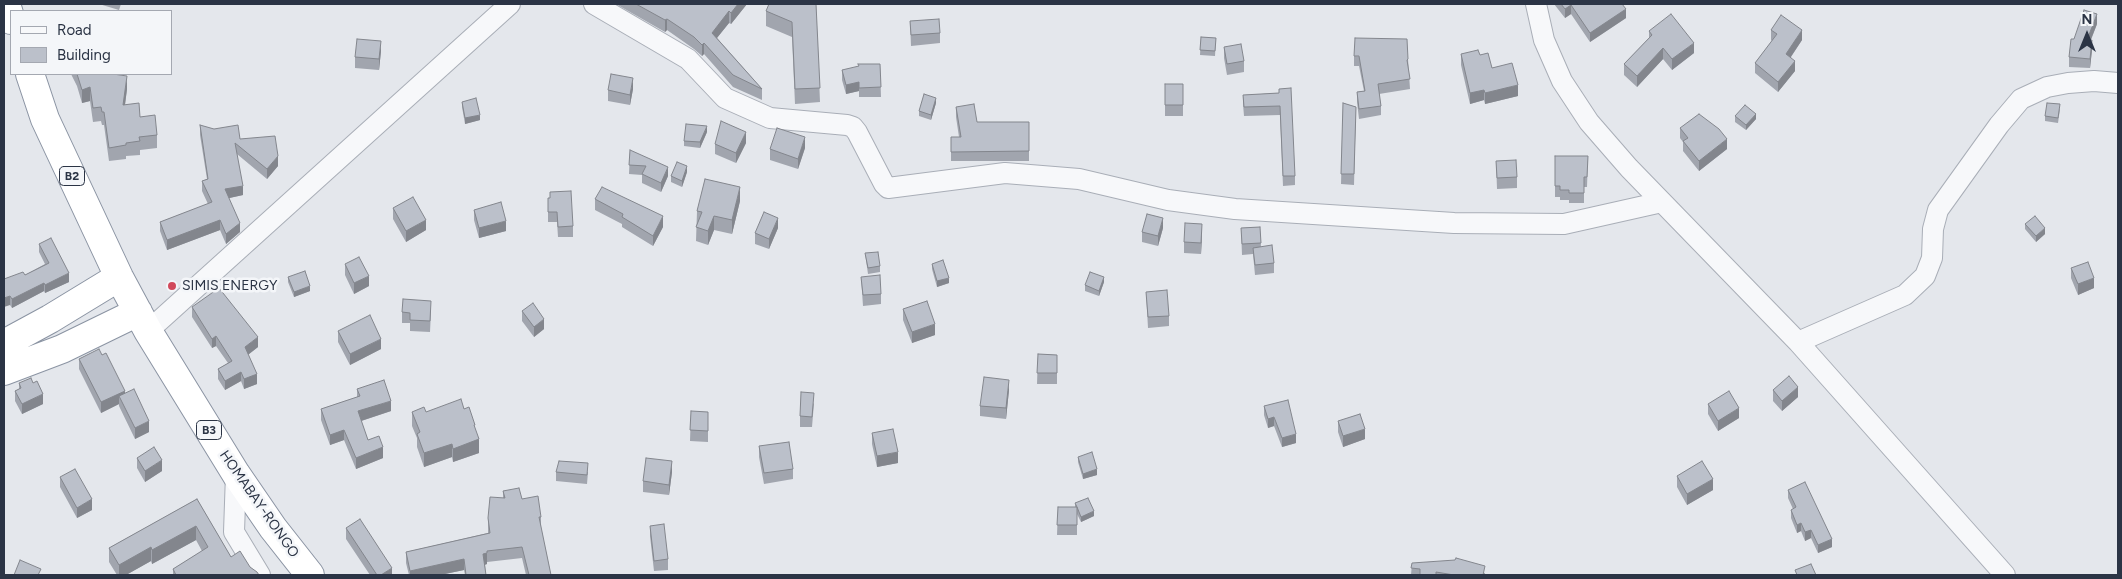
<!DOCTYPE html>
<html>
<head>
<meta charset="utf-8">
<style>
	body { margin:0 }
	#map { position:relative; width:2122px; height:579px; overflow:hidden; background:#e4e7ec; font-family:Figtree,sans-serif }
	canvas { display:block }
	.frame { position:absolute; inset:0; border:5px solid #2b3445; pointer-events:none }
	.legend { position:absolute; left:10px; top:10px; width:162px; height:65px; box-sizing:border-box; background:#f4f6f9; border:1px solid #a4a8b1; margin:0; padding:6px 9px; list-style:none; font-size:15px; color:#2b3445 }
	.legend li { display:flex; align-items:center; gap:10px; height:25px }
	.legend b { width:25px; border:1px solid #a4a8b1 }
	.north { position:absolute; left:2062px; top:10px; width:50px; height:50px; -webkit-text-stroke:4px #f4f6f9; paint-order:stroke; rotate:0deg; font-size:14px; font-weight:700; line-height:20px; text-align:center; color:#2b3445 }
	.north::after { content:''; display:block; margin:auto; width:18px; height:22px; background:#2b3445; clip-path:polygon(50% 0,100% 100%,50% 72%,0 100%) }
</style>
</head>
<body>
<div id="map">
<canvas width="2122" height="579"></canvas>
<div class="frame"></div>
<ul class="legend">
<li><b style="height:6px;background:#f7f8fa"></b>Road</li>
<li><b style="height:14px;background:#bbc0ca"></b>Building</li>
</ul>
<div class="north">N</div>
</div>
<script>
const ctx = document.querySelector('canvas').getContext('2d');
ctx.lineJoin = 'round';
const shape = rows => new Path2D(rows.map(r => 'M' + r).join(''));
function trace(path, color, width, dash) { ctx.strokeStyle = color; ctx.lineWidth = width; ctx.lineCap = dash ? 'butt' : 'round'; ctx.setLineDash(dash || []); ctx.stroke(path); }
function fill(path, color) { ctx.fillStyle = color; ctx.fill(path, 'evenodd'); }
function drawText(font, color, halo, rows, align = 'center') {
  ctx.font = font + ' Figtree,sans-serif'; ctx.lineWidth = 5; ctx.setLineDash([]); ctx.textBaseline = 'middle'; ctx.strokeStyle = halo; ctx.fillStyle = color; for (const [text, x, y, turn = 0] of rows) {
    ctx.save(); ctx.translate(x, y); ctx.rotate((+turn || 0) * Math.PI / 180); ctx.textAlign = isNaN(turn) ? turn : align; if (halo) ctx.strokeText(text, 0, 0); ctx.fillText(text, 0, 0); ctx.restore();
  }
}
const minor = shape([
	[594,4,688,59,725,98,770,118,847,125,853,127,857,132,884,184,888,188,1005,173,1079,179,1168,200,1235,209,1454,223,1564,224,1662,202],
	[1536,4,1544,40,1562,81,1589,122,1629,168,1798,342,2005,575],
	[148,331,510,4],
	[1798,342,1905,295,1925,276,1932,258,1933,229,1938,210,1999,125,2021,99,2047,87,2068,83,2094,81,2118,83],
	[236,474,234,532,260,575]
]);
const highway = shape([
	[6,4,11,20],
	[30,74,45,119,119,277,148,331,236,474,273,528,310,575],
	[4,344,50,319,119,277],
	[4,371,62,349,138,312]
]);
const wall = shape([
	[99,4,121,4,119,10],
	[616,4,747,4,731,24,729,23,717,38,762,89,762,100,733,87,704,54,702,56,694,49,667,30,665,32],
	[816,4,820,102,795,104,792,37,766,26,766,11],
	[1554,4,1622,4,1626,18,1590,42,1571,14,1565,18],
	[910,21,940,33,940,43,911,46],
	[2097,24,2091,40,2092,50,2090,68,2069,67,2069,57,2074,39],
	[1771,30,1802,40,1791,57,1795,71,1778,92,1755,73,1755,63,1772,41,1771,40],
	[1649,31,1694,53,1672,70,1663,59,1637,87,1624,75,1624,64,1649,38],
	[1201,37,1216,38,1215,56,1200,55],
	[1224,47,1244,61,1244,72,1227,75,1224,58],
	[381,51,379,70,355,68,355,57],
	[1461,54,1480,55,1518,96,1485,104,1484,100,1470,104,1461,65],
	[1354,56,1408,59,1410,89,1379,94,1381,106,1381,115,1359,119,1357,102,1357,92,1364,91,1359,66,1354,66],
	[880,64,881,97,859,97,859,91,846,94,842,80,842,70],
	[71,74,113,74,127,89,125,105,140,117,157,135,157,148,140,150,140,155,126,156,126,159,109,161,104,125,102,125,101,121,93,122,90,101,82,103,77,86],
	[1165,84,1183,84,1183,116,1165,116],
	[633,89,630,105,608,101,608,90],
	[1279,93,1295,176,1295,185,1283,186,1280,115,1244,116,1243,104,1243,95],
	[462,102,480,120,465,124,462,107],
	[936,103,931,120,919,116,919,111],
	[1343,103,1356,107,1354,185,1341,184],
	[956,107,977,122,1029,122,1029,161,951,161,951,137,959,137,956,117],
	[2060,109,2058,123,2045,121,2045,116],
	[1735,116,1756,119,1746,130,1735,122],
	[200,125,240,139,278,166,267,179,237,154,243,195,229,198,240,232,226,244,220,230,167,250,160,231,160,222,208,204,202,191,202,181,207,179,200,135],
	[1680,128,1727,149,1699,171,1683,151,1683,142,1680,138],
	[707,132,700,148,684,146,684,141],
	[746,143,736,163,715,154,715,144],
	[805,148,798,169,770,160,770,149],
	[630,150,668,176,661,192,642,183,642,175,629,174],
	[1555,156,1588,156,1587,187,1584,187,1584,203,1569,203,1569,200,1560,200,1560,197,1555,197],
	[1496,161,1517,177,1517,188,1497,189],
	[687,172,682,187,671,182,671,176],
	[548,198,573,226,573,237,558,237,557,222,548,222],
	[595,199,663,227,653,246,622,227,622,224,595,210],
	[740,201,732,234,714,230,708,245,696,241,697,211],
	[393,208,426,230,406,242,393,219],
	[474,210,506,231,479,238,474,220],
	[2025,224,2045,234,2036,242,2025,229],
	[1260,227,1261,247,1274,263,1274,273,1255,275,1253,254,1242,255,1241,228],
	[778,228,769,249,755,244,755,233],
	[1163,228,1158,246,1142,242,1142,232],
	[1202,235,1201,254,1184,253,1184,242],
	[39,244,69,282,45,293,44,291,12,308,10,305,4,279,25,275,45,264,39,252],
	[865,253,880,266,880,272,868,274],
	[345,264,369,286,354,294,345,275],
	[932,264,949,283,937,287,932,269],
	[2071,268,2094,288,2078,295,2071,278],
	[288,277,310,291,294,297,288,282],
	[861,277,881,294,881,304,863,306],
	[1104,282,1099,296,1085,291,1085,285],
	[1146,292,1169,316,1169,326,1148,328],
	[192,307,258,347,248,355,257,384,244,389,241,381,225,390,218,379,218,369,228,363,216,346,212,348,192,317],
	[903,309,935,335,912,343,903,320],
	[431,311,430,332,410,331,410,323,402,323,402,312],
	[522,311,544,329,534,337,522,321],
	[338,331,381,349,350,365,338,342],
	[1038,354,1057,355,1057,384,1037,384],
	[102,355,125,393,149,432,135,439,119,406,119,404,101,413,79,369,79,359],
	[19,383,43,404,22,414,15,401,15,391,19,389],
	[357,389,391,411,361,421,368,440,383,458,356,469,344,440,330,445,321,420,321,409,357,397],
	[1009,390,1006,419,980,416,980,406],
	[1773,390,1798,397,1782,411,1773,401],
	[814,403,812,427,800,427,800,416],
	[1708,404,1739,418,1718,431,1708,414],
	[1264,406,1296,443,1282,447,1274,426,1268,428,1264,415],
	[464,409,475,429,479,453,453,462,452,457,424,467,417,447,417,438,412,426,412,412,426,412],
	[691,411,708,422,708,442,690,441],
	[1338,421,1365,439,1343,447,1338,432],
	[872,433,898,463,877,467,872,444],
	[759,446,793,469,793,479,764,484,759,457],
	[1078,457,1097,475,1083,479,1078,462],
	[137,458,162,471,145,482,137,468],
	[556,472,588,472,587,484,556,481],
	[672,472,669,495,643,492,643,481],
	[1677,476,1713,490,1687,505,1677,487],
	[60,477,92,510,77,518,60,487],
	[1788,490,1832,547,1818,553,1811,538,1805,541,1801,531,1797,533,1791,518,1791,510,1793,509,1788,498],
	[503,491,522,499,541,517,541,528,551,575,526,575,522,558,487,562,487,564,485,565,486,575,465,575,464,570,440,575,409,575,406,563,406,552,488,533,488,518,503,498],
	[197,499,231,557,250,567,259,575,173,575,173,569,202,551,196,540,152,564,151,561,126,575,117,575,109,562,109,548],
	[1075,503,1094,516,1081,522,1077,514,1077,535,1057,535,1058,507,1075,507],
	[650,526,668,559,668,570,654,571,650,536],
	[346,528,392,575,370,575,346,539],
	[1412,563,1485,573,1485,575,1411,575]
]);
const shadedWall = shape([
	[738,4,747,4,731,24,731,13],
	[1571,5,1571,14,1565,18,1565,9],
	[1626,9,1626,18,1590,42,1590,33],
	[729,11,729,23,712,44,712,33],
	[2097,14,2097,24,2087,49,2087,40],
	[667,19,667,30,665,32,665,20],
	[1802,30,1802,40,1786,64,1786,54],
	[2092,40,2092,50,2090,68,2090,59],
	[381,41,381,51,379,70,379,59],
	[704,43,704,54,702,56,702,45],
	[1694,43,1694,53,1672,70,1672,59],
	[1663,48,1663,59,1637,87,1637,76],
	[1795,61,1795,71,1778,92,1778,82],
	[127,76,127,89,123,119,123,105],
	[633,78,633,89,630,105,630,95],
	[859,82,859,91,846,94,846,85],
	[1518,85,1518,96,1485,104,1485,93],
	[90,87,90,101,82,103,82,90],
	[1484,90,1484,100,1470,104,1470,93],
	[936,98,936,103,931,120,931,115],
	[1756,114,1756,119,1746,130,1746,125],
	[480,115,480,120,465,124,465,118],
	[707,126,707,132,700,148,700,142],
	[746,132,746,143,736,163,736,153],
	[805,137,805,148,798,169,798,159],
	[1727,139,1727,149,1699,171,1699,161],
	[278,156,278,166,267,179,267,169],
	[687,166,687,172,682,187,682,181],
	[668,167,668,176,661,192,661,183],
	[243,186,243,195,225,199,225,189],
	[740,187,740,201,732,234,732,220],
	[663,216,663,227,653,246,653,236],
	[714,216,714,230,708,245,708,231],
	[778,218,778,228,769,249,769,239],
	[1163,218,1163,228,1158,246,1158,236],
	[220,220,220,230,167,250,167,240],
	[426,220,426,230,406,242,406,231],
	[506,221,506,231,479,238,479,228],
	[240,223,240,232,226,244,226,234],
	[1202,224,1202,235,1201,254,1201,243],
	[2045,228,2045,234,2036,242,2036,236],
	[69,273,69,282,45,293,45,285],
	[369,276,369,286,354,294,354,283],
	[1104,277,1104,282,1099,296,1099,291],
	[949,278,949,283,937,287,937,281],
	[2094,278,2094,288,2078,295,2078,284],
	[44,283,44,291,12,308,12,299],
	[310,286,310,291,294,297,294,292],
	[10,296,10,305,4,307,4,298],
	[544,319,544,329,534,337,534,327],
	[935,324,935,335,912,343,912,332],
	[216,336,216,346,212,348,212,339],
	[258,337,258,347,245,357,245,347],
	[381,339,381,349,350,365,350,354],
	[241,372,241,381,225,390,225,381],
	[257,374,257,384,244,389,244,379],
	[1009,380,1009,390,1006,419,1006,408],
	[1798,387,1798,397,1782,411,1782,401],
	[125,391,125,402,119,396,119,404,101,413,101,402],
	[43,394,43,404,22,414,22,404],
	[391,401,391,411,358,422,358,411],
	[1739,408,1739,418,1718,431,1718,421],
	[1274,417,1274,426,1268,428,1268,419],
	[149,421,149,432,135,439,135,428],
	[1365,429,1365,439,1343,447,1343,436],
	[344,430,344,440,330,445,330,435],
	[1296,434,1296,443,1282,447,1282,438],
	[479,439,479,453,453,462,453,449],
	[452,444,452,457,424,467,424,453],
	[383,447,383,458,356,469,356,458],
	[898,452,898,463,877,467,877,456],
	[162,460,162,471,145,482,145,471],
	[672,461,672,472,669,495,669,485],
	[1097,469,1097,475,1083,479,1083,474],
	[1713,479,1713,490,1687,505,1687,494],
	[92,499,92,510,77,518,77,508],
	[1094,511,1094,516,1081,522,1081,517],
	[1801,523,1801,531,1797,533,1797,525],
	[196,526,196,540,152,564,152,550],
	[1811,530,1811,538,1805,541,1805,532],
	[1832,539,1832,547,1818,553,1818,545],
	[151,547,151,561,126,575,119,575,119,565],
	[487,553,487,564,483,565,483,554],
	[464,559,464,570,440,575,410,575,410,571],
	[392,568,392,575,381,575]
]);
const building = shape([
	[636,4,738,4,731,13,729,11,712,33,762,89,733,75,704,43,702,45,694,37,667,19,665,20,636,4],
	[769,4,816,4,820,88,795,89,792,22,766,11,769,4],
	[1561,4,1622,4,1626,9,1590,33,1571,5,1565,9,1561,4],
	[2084,10,2097,14,2087,40,2092,40,2090,59,2069,57,2071,39,2074,39,2084,10],
	[1671,14,1694,43,1672,59,1663,48,1637,76,1624,64,1652,35,1649,31,1671,14],
	[1781,15,1802,30,1786,54,1795,61,1778,82,1755,63,1777,34,1771,30,1781,15],
	[939,19,940,33,911,35,910,21,939,19],
	[1201,37,1216,38,1215,51,1200,50,1201,37],
	[1355,38,1407,39,1408,59,1407,60,1410,79,1378,84,1381,106,1359,109,1357,92,1365,91,1359,56,1354,56,1355,38],
	[357,39,381,41,379,59,355,57,357,39],
	[1241,44,1244,61,1227,64,1224,47,1241,44],
	[1478,50,1480,55,1488,53,1492,68,1512,63,1518,85,1485,93,1484,90,1470,93,1461,54,1478,50],
	[858,64,880,64,881,87,859,88,859,82,846,85,842,70,859,66,858,64],
	[77,74,113,74,127,76,123,105,139,103,140,117,155,115,157,135,139,137,140,141,126,143,126,145,109,148,104,112,102,112,101,107,93,108,90,87,82,90,77,74],
	[611,74,633,78,630,95,608,90,611,74],
	[1165,84,1183,84,1183,105,1165,105,1165,84],
	[1291,88,1295,176,1283,176,1280,106,1244,107,1243,95,1279,93,1279,89,1291,88],
	[924,94,936,98,931,115,919,111,924,94],
	[476,98,480,115,465,118,462,102,476,98],
	[1343,103,1356,107,1354,174,1341,174,1343,103],
	[2047,103,2060,104,2058,118,2045,116,2047,103],
	[974,104,977,122,1029,122,1029,151,951,152,951,137,961,137,956,107,974,104],
	[1745,105,1756,114,1746,125,1735,116,1745,105],
	[1699,114,1719,129,1727,139,1699,161,1683,141,1688,138,1680,128,1699,114],
	[721,121,746,132,736,153,715,144,721,121],
	[686,124,707,126,700,142,684,141,686,124],
	[200,125,214,129,238,125,240,139,275,136,278,156,267,169,235,143,243,186,225,189,240,223,226,234,220,220,167,240,160,222,212,202,202,181,208,179,200,125],
	[777,128,805,137,798,159,770,149,777,128],
	[630,150,668,167,661,183,642,174,646,166,629,165,630,150],
	[1555,156,1588,156,1587,177,1584,177,1584,193,1569,193,1569,190,1560,190,1560,186,1555,186,1555,156],
	[1516,160,1517,177,1497,178,1496,161,1516,160],
	[677,162,687,166,682,181,671,176,677,162],
	[705,179,740,187,732,220,714,216,708,231,696,227,702,212,697,211,705,179],
	[602,187,663,216,653,236,622,217,623,214,595,199,602,187],
	[571,191,573,226,558,227,557,212,548,212,548,198,550,198,550,192,571,191],
	[413,197,426,220,406,231,393,208,413,197],
	[501,202,506,221,479,228,474,210,501,202],
	[764,212,778,218,769,239,755,233,764,212],
	[1147,214,1163,218,1158,236,1142,232,1147,214],
	[2035,216,2045,228,2036,236,2025,224,2035,216],
	[1185,223,1202,224,1201,243,1184,242,1185,223],
	[1260,227,1261,243,1242,244,1241,228,1260,227],
	[51,238,69,273,45,285,44,283,12,299,10,296,4,298,4,279,23,272,25,275,49,263,39,244,51,238],
	[1272,245,1274,263,1255,265,1253,248,1272,245],
	[878,252,880,266,868,268,865,253,878,252],
	[359,257,369,276,354,283,345,264,359,257],
	[943,260,949,278,937,281,932,264,943,260],
	[2088,262,2094,278,2078,284,2071,268,2088,262],
	[305,271,310,286,294,292,288,277,305,271],
	[1090,272,1104,277,1099,291,1085,285,1090,272],
	[880,275,881,294,863,295,861,277,880,275],
	[219,288,258,337,245,347,257,374,244,379,241,372,225,381,218,369,232,361,216,336,212,339,192,307,219,288],
	[1167,290,1169,316,1148,317,1146,292,1167,290],
	[403,299,431,301,430,321,410,320,410,313,402,312,403,299],
	[927,301,935,324,912,332,903,309,927,301],
	[533,303,544,319,534,327,522,311,533,303],
	[370,315,381,339,350,354,338,331,370,315],
	[99,349,102,355,106,353,125,391,101,402,79,359,99,349],
	[1038,354,1057,355,1057,373,1037,373,1038,354],
	[1789,376,1798,387,1782,401,1773,390,1789,376],
	[984,377,1009,380,1006,408,980,406,984,377],
	[31,378,33,383,37,381,43,394,22,404,15,391,21,388,19,383,31,378],
	[384,380,391,401,358,411,368,440,379,436,383,447,356,458,344,430,330,435,321,409,360,396,357,389,384,380],
	[134,389,149,421,135,428,119,396,134,389],
	[1729,391,1739,408,1718,421,1708,404,1729,391],
	[801,392,814,393,812,417,800,416,801,392],
	[461,399,464,409,469,407,475,425,474,425,479,439,453,449,452,444,424,453,417,434,420,432,412,412,424,407,426,412,461,399],
	[1288,400,1296,434,1282,438,1274,417,1268,419,1264,406,1288,400],
	[691,411,708,412,708,431,690,430,691,411],
	[1360,414,1365,429,1343,436,1338,421,1360,414],
	[893,429,898,452,877,456,872,433,893,429],
	[789,442,793,469,764,473,759,446,789,442],
	[154,447,162,460,145,471,137,458,154,447],
	[1092,452,1097,469,1083,474,1078,457,1092,452],
	[646,458,672,461,669,485,643,481,646,458],
	[559,461,588,463,587,475,556,472,559,461],
	[1702,461,1713,479,1687,494,1677,476,1702,461],
	[75,469,92,499,77,508,60,477,75,469],
	[1805,482,1832,539,1818,545,1811,530,1805,532,1801,523,1797,525,1791,510,1796,507,1788,490,1805,482],
	[519,488,522,499,538,496,541,517,539,517,551,575,529,575,522,547,487,551,487,553,483,554,486,575,466,575,464,559,410,571,406,552,490,533,488,518,490,497,505,498,503,491,519,488],
	[1088,498,1094,511,1081,517,1077,507,1075,503,1088,498],
	[197,499,231,557,240,551,250,567,257,572,259,575,176,575,173,569,208,547,196,526,152,550,151,547,119,565,109,548,197,499],
	[1058,507,1077,507,1077,525,1057,525,1058,507],
	[360,519,392,568,381,575,377,575,346,528,360,519],
	[664,524,668,559,654,561,650,526,664,524],
	[1456,558,1485,566,1483,575,1454,575,1436,572,1436,575,1420,575,1420,569,1411,568,1412,563,1455,560,1456,558],
	[20,560,41,569,38,575,14,575,20,560],
	[1811,564,1816,575,1797,575,1795,570,1811,564]
]);
const markers = [
	[172,286,5,"#d1495b"]
];
const shields = [
	[72,176,25],
	[209,430,25]
];
const shieldNames = [
	["B2",72,176],
	["B3",209,430]
];
const poiNames = [
	["SIMIS ENERGY",182,286]
];
const streetNames = [
	["HOMABAY-RONGO",259,504,55]
];
trace(minor, '#a9aeb7', 22);
trace(highway, '#8b94a3', 30);
trace(minor, '#f7f8fa', 20);
trace(highway, '#fff', 28);
fill(wall, '#a1a5ae');
fill(shadedWall, '#83868d');
fill(building, '#bbc0ca');
trace(building, '#83868d', 1);
for (const [x, y, r, color] of markers) { const dot = new Path2D(); dot.arc(x, y, r, 0, 2 * Math.PI); ctx.fillStyle = color; ctx.fill(dot); trace(dot, '#f4f6f9', 2); }
for (const [x, y, w] of shields) { const box = new Path2D(); box.roundRect(x - w / 2, y - 9.5, w, 19, 4); ctx.fillStyle = '#f4f6f9'; ctx.fill(box); trace(box, '#2b3445', 1); }
drawText('bold 12px', '#2b3445', null, shieldNames);
drawText('14px', '#2b3445', '#f4f6f9', poiNames, 'left');
drawText('14px', '#2b3445', '#f4f6f9', streetNames);
</script>
</body>
</html>
